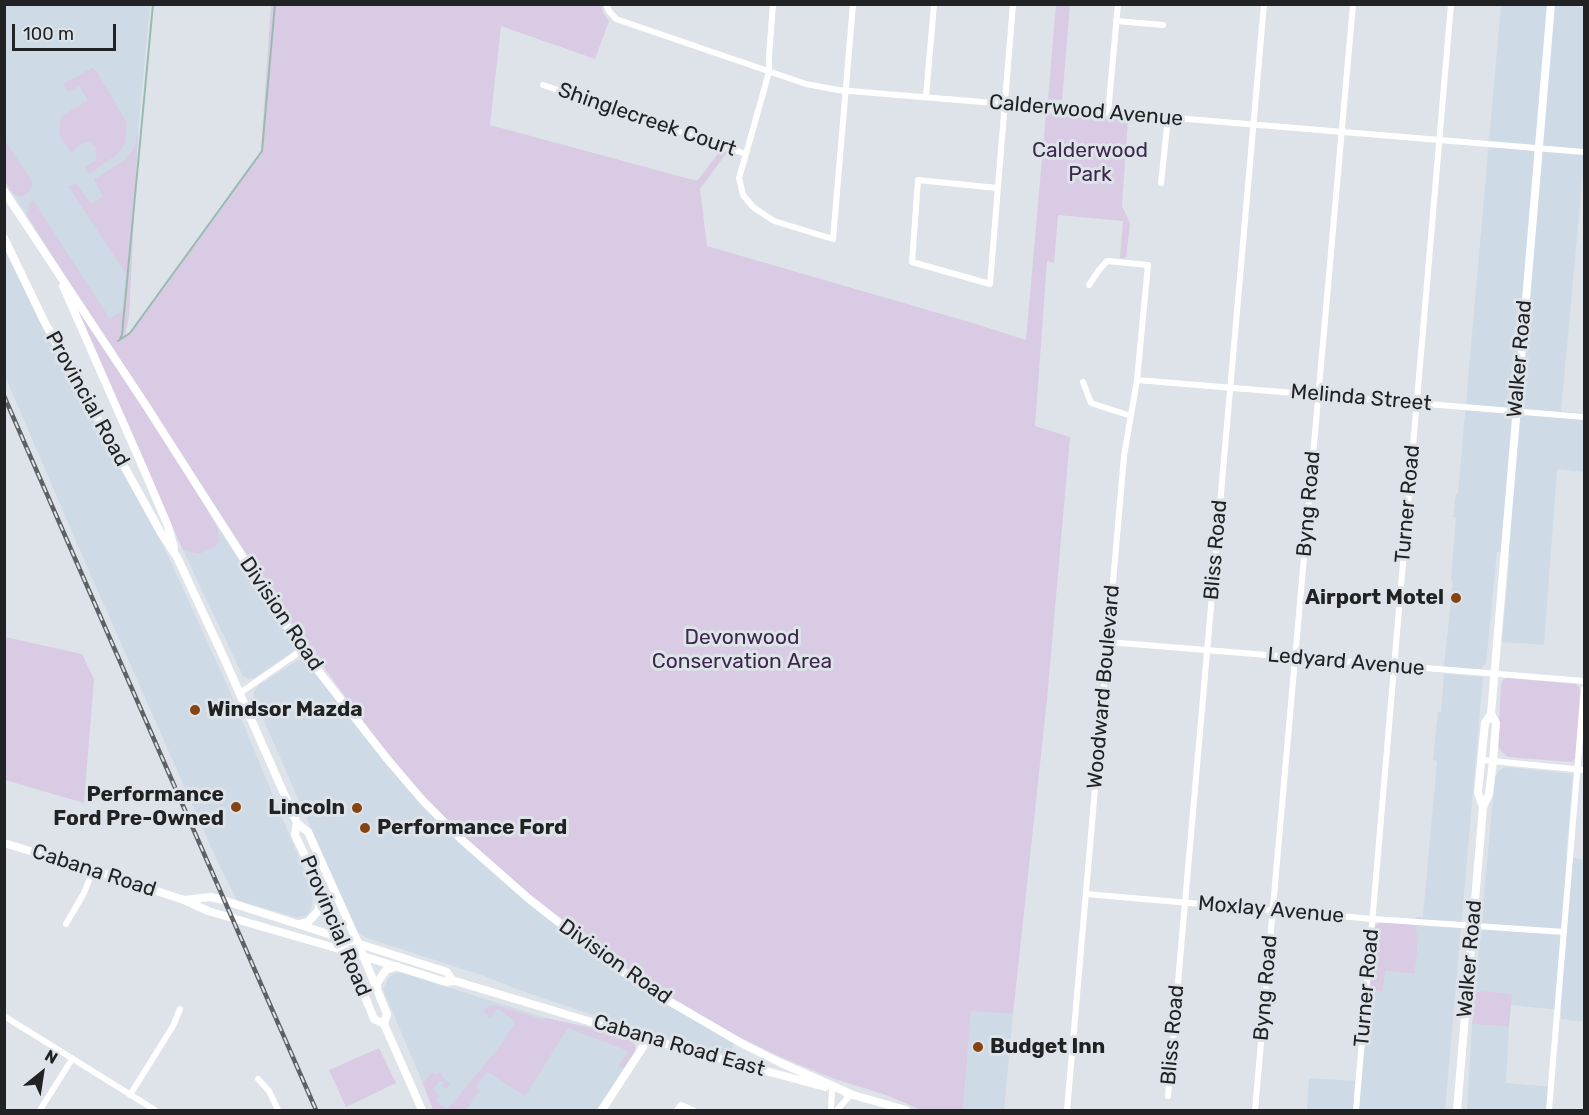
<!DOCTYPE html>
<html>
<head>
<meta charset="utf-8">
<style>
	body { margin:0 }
	#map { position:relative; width:1589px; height:1115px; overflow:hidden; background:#dde3e8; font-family:Rubik,sans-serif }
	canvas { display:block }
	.frame { position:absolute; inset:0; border:6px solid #202224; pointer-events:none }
	.north { position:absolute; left:12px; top:1043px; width:60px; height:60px; -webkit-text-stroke:4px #dde3e8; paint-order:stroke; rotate:30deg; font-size:16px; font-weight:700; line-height:24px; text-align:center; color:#202224 }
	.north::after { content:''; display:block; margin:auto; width:21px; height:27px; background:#202224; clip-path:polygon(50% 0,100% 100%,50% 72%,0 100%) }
	.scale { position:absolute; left:12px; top:24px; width:104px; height:27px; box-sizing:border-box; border:3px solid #202224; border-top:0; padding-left:8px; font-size:18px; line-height:21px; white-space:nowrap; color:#202224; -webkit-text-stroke:4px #dde3e8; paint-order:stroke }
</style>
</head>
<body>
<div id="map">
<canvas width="1589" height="1115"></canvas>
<div class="frame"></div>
<div class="north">N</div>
<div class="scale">100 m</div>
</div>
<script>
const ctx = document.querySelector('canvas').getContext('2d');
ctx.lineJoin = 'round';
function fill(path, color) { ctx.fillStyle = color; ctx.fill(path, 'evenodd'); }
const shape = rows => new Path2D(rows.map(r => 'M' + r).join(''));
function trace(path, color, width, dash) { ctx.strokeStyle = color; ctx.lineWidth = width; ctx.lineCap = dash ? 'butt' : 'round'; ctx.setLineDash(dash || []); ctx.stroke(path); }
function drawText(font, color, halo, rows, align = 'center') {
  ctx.font = font + ' Rubik,sans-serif'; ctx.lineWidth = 6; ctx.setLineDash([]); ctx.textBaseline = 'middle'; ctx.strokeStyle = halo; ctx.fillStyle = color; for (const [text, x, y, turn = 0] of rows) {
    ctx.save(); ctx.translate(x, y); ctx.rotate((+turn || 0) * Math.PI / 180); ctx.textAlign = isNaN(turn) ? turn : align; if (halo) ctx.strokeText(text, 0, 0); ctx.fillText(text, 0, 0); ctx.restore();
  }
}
const built = shape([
	[4,5,150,5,138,132,129,316,110,346,5,181],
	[1501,5,1584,5,1584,161,1561,411,1584,413,1584,472,1557,469,1544,645,1502,642,1510,554,1497,552,1486,663,1482,668,1476,669,1444,667,1453,581,1451,580,1456,517,1453,517,1456,494,1458,494],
	[4,248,44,330,122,468,162,543,228,687,308,880,313,899,311,910,305,916,297,918,237,900,219,865,78,546,5,376],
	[218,528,294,643,294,650,290,654,254,678,249,679,243,676,183,550,199,554,219,541],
	[298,660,308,662,347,715,416,797,585,946,734,1042,731,1051,723,1054,620,1024,522,991,484,976,367,938,356,930,253,696,255,690,259,685],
	[1444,674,1483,677,1445,1110,1307,1110,1309,1078,1356,1081,1358,1050,1365,1048,1372,970,1415,974,1418,941,1415,924,1416,917,1423,917,1437,761,1433,760,1438,712,1441,712],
	[1506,767,1573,774,1566,857,1584,859,1584,1022,1561,1019,1561,1010,1511,1005,1511,994,1484,991,1475,992,1495,777,1500,770],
	[395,973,402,973,546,1018,597,1029,631,1039,635,1045,636,1051,596,1110,434,1110,383,989,389,977],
	[971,1010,1013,1014,1004,1110,963,1110],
	[1472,1024,1509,1027,1506,1083,1554,1087,1552,1110,1467,1110]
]);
const green = shape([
	[271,5,601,5,604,14,609,21,595,59,501,26,490,125,697,181,721,150,727,152,700,189,707,246,976,324,1026,340,1046,113,1128,120,1122,206,1130,223,1126,258,1120,258,1123,221,1058,215,1054,263,1047,261,1035,426,1070,437,1047,699,1013,1014,971,1011,963,1110,921,1110,889,1096,832,1078,778,1056,721,1028,667,996,600,951,535,899,467,839,419,791,377,740,298,632,110,346,27,216,30,203,33,200,110,319,122,311,126,274,68,186,77,184,91,204,103,197,94,180,124,160,134,149,138,132,129,316,125,336,130,333,261,151],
	[1056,5,1070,5,1062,100,1048,99],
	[92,68,97,72,127,123,125,143,118,154,89,174,85,167,96,160,96,148,90,142,82,143,71,153,59,134,61,117,88,100,79,86,69,92,63,84],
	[5,141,32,181,32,187,26,195,22,196,14,195,5,181],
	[62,280,188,477,218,528,219,541,216,546,199,554,183,550],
	[5,637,82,654,94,679,84,803,5,780],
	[1507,678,1576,684,1579,687,1580,692,1575,758,1572,762,1508,757,1500,750,1498,744,1501,685,1503,680],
	[1382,922,1415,924,1418,941,1415,974,1385,971,1382,992,1370,989,1375,926],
	[1484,991,1512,994,1509,1027,1472,1024,1475,992],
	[495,1005,544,1020,546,1018,597,1029,631,1039,635,1045,636,1051,624,1068,619,1068,618,1066,627,1054,626,1050,568,1028,525,1096,487,1071,476,1087,480,1090,466,1110,433,1110,423,1084,432,1072,437,1075,440,1072,442,1074,441,1076,450,1084,446,1089,442,1086,444,1082,440,1080,433,1090,440,1096,436,1101,447,1110,505,1040,504,1038,515,1024,514,1021,498,1008,490,1018,484,1012,484,1009],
	[379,1048,396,1083,346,1107,329,1070]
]);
const stream = shape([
	[120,339,122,335,124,313,153,4],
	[118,341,130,333,262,151,275,4]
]);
const street = shape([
	[606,4,609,11,616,19,806,84,838,90,1584,152],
	[1116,21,1163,25],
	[543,85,746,154,739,178,743,195,753,207,774,221,833,239,853,4],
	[926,97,934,4],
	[1108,113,1118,4],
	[746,154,769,72,769,56,773,4],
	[1161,183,1168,118],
	[997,188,918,180,912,262,990,284,1013,4],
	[1137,380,1584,417],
	[1083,382,1091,403,1131,416],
	[1108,642,1584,681],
	[240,693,302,650],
	[1482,760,1584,770],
	[1086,894,1373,919,1564,932],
	[66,924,84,893,93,870],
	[4,1016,155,1110],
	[258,1079,269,1091,278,1110],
	[130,1095,173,1026,180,1009],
	[1168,1096,1264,4],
	[40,1110,72,1059],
	[677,1110,681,1105,693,1110],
	[831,1110,832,1089],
	[837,1110,851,1094],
	[1067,1110,1124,456,1137,380,1148,265,1107,261,1099,270,1089,285],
	[1255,1110,1353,4],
	[1356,1110,1451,4],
	[1549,1110,1584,689]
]);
const secondary = shape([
	[4,191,145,404,302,650,388,760,424,802,462,840,529,899,620,970,669,1001,741,1043,781,1063,851,1094],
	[4,238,45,323,161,533,177,557,224,658,297,823,308,832,358,943,387,1014,384,1024],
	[63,286,144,470,168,526,174,548],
	[1483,807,1478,793,1485,723,1491,714,1551,4],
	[297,823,295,835,323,893,374,1019,384,1024,422,1110],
	[4,843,93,870,184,900,208,911,363,956,446,982,455,981,648,1039,825,1087],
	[184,900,210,897,219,899,447,972,452,980],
	[300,924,308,922,318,911,322,894],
	[377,988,377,983,386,970,397,966],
	[846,1093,906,1110],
	[602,1110,648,1039],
	[1457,1110,1483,807,1489,794,1493,761,1496,723,1491,714]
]);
const rail = shape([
	[4,396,316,1110]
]);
const markers = [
	[1456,598,6,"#864413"],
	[195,710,6,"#864413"],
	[236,807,6,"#864413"],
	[357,808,6,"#864413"],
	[365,828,6,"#864413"],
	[978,1047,6,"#864413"]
];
const streetNames = [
	["Calderwood Avenue",1086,111,5],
	["Shinglecreek Court",647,120,19],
	["Walker Road",1520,359,-85],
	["Melinda Street",1361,398,5],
	["Provincial Road",87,399,61],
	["Byng Road",1309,504,-85],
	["Turner Road",1408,504,-85],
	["Bliss Road",1216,550,-85],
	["Division Road",281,614,56],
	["Ledyard Avenue",1346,662,5],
	["Woodward Boulevard",1104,687,-85],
	["Cabana Road",94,871,18],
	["Moxlay Avenue",1271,910,5],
	["Provincial Road",335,926,67],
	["Walker Road",1470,959,-85],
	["Division Road",615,962,35],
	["Byng Road",1266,988,-85],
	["Turner Road",1367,988,-85],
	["Bliss Road",1173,1035,-85],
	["Cabana Road East",679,1046,16]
];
const parkNames = [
	["Calderwood",1090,151],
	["Park",1090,175],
	["Devonwood",742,638],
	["Conservation Area",742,662]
];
const poiNames = [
	["Airport Motel",1444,598],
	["Windsor Mazda",207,710,"left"],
	["Performance",224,795],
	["Ford Pre-Owned",224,819],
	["Lincoln",345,808],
	["Performance Ford",377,828,"left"],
	["Budget Inn",990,1047,"left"]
];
fill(built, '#cedae5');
fill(green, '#d9cbe4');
trace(stream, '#97bbb1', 2);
trace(street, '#fff', 6);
trace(secondary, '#fff', 8);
trace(rail, '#5e6164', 4.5);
trace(rail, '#dde3e8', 2, [7]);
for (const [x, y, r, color] of markers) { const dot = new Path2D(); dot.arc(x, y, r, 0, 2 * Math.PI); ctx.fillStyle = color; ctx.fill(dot); trace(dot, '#dde3e8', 2); }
drawText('21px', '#202224', '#dde3e8', streetNames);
drawText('21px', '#3e274d', '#dde3e8', parkNames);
drawText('bold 21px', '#202224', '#dde3e8', poiNames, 'right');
</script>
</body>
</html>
